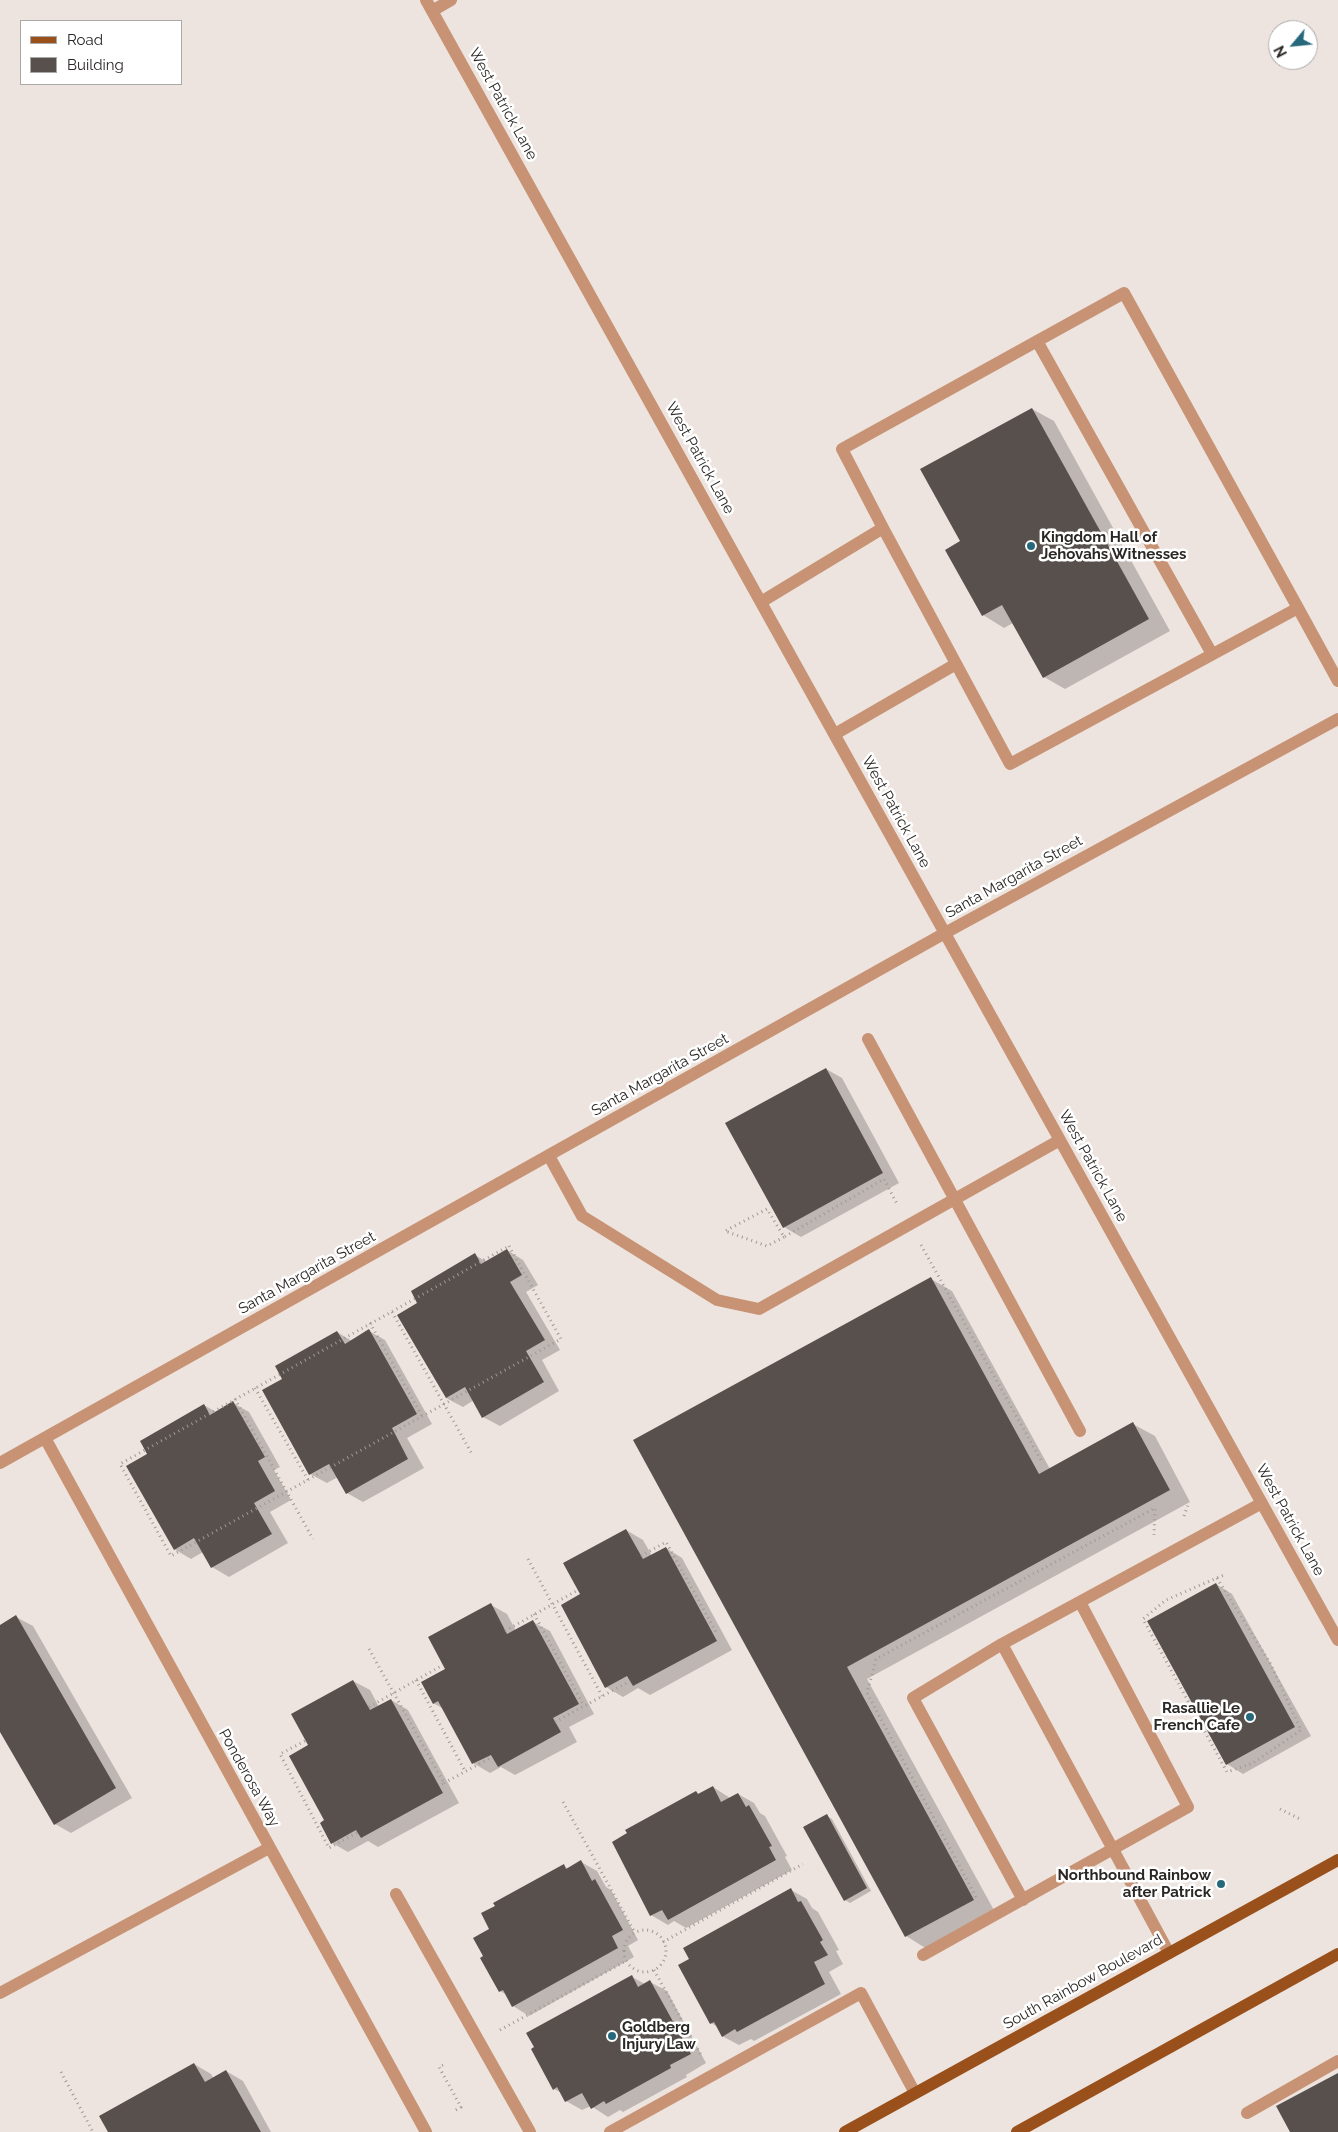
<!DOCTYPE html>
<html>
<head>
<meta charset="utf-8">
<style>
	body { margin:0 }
	#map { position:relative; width:1338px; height:2132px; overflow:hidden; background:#ede4df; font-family:Raleway,sans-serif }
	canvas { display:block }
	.legend { position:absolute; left:20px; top:20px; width:162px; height:65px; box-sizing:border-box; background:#fff; border:1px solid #aaa9a8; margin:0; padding:6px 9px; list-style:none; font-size:15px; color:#2a2725 }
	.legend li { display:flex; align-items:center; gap:10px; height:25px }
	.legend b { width:25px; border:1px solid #aaa9a8 }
	.north { position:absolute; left:1268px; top:20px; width:50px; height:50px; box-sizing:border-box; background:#fff; border:1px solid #aaa9a8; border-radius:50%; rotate:242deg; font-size:14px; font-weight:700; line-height:20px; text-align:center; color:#2a2725 }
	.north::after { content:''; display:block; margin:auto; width:18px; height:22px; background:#27697c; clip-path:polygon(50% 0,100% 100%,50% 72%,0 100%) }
</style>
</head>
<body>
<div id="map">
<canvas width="1338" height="2132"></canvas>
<ul class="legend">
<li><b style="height:6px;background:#99501b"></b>Road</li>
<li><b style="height:14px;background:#57504c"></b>Building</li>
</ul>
<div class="north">N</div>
</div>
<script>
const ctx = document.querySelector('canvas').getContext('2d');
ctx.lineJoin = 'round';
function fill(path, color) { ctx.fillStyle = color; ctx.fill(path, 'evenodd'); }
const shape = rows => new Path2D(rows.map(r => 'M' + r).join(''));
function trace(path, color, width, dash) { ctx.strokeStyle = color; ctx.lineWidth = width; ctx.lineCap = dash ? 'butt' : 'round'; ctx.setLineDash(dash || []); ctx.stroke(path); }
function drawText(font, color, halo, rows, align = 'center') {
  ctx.font = font + ' Raleway,sans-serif'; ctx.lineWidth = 5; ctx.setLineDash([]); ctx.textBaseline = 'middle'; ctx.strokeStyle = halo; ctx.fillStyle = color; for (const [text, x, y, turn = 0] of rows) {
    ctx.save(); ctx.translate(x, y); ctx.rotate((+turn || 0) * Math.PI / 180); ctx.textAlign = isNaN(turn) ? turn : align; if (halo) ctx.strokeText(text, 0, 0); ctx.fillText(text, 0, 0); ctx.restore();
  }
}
const shadow = shape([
	[1032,409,1054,421,1170,631,1065,689,1044,677,1013,623,1004,628,983,615,962,542],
	[826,1069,842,1078,899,1183,801,1237,784,1227],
	[507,1250,523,1260,538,1285,526,1292,560,1350,542,1360,559,1391,500,1426,483,1417,474,1400,463,1407,446,1398,419,1304,475,1255,487,1262],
	[931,1279,952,1291,1050,1469,1133,1424,1155,1436,1190,1502,867,1679,995,1912,927,1949,906,1936,635,1441],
	[369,1331,385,1340,432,1424,407,1438,424,1468,363,1502,347,1493,338,1477,327,1483,310,1474,284,1379,337,1332,352,1341],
	[233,1403,249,1412,280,1467,274,1470,291,1500,270,1512,288,1543,229,1577,212,1567,203,1552,191,1559,174,1549,148,1454,204,1405,216,1412],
	[626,1530,643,1540,652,1556,666,1548,682,1558,732,1650,650,1695,638,1688,623,1697,606,1687,582,1595],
	[1216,1584,1232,1594,1311,1736,1243,1774,1227,1764],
	[491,1605,507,1614,516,1631,533,1622,550,1631,594,1714,569,1727,577,1742,515,1775,501,1767,490,1773,473,1763,444,1709,433,1703,447,1670],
	[16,1617,33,1626,132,1798,71,1833,55,1824,0,1729,0,1626],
	[353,1681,370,1690,379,1707,391,1700,408,1710,459,1803,378,1847,368,1841,348,1852,332,1843,310,1746],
	[713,1787,730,1798,738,1794,754,1803,760,1813,765,1816,787,1856,785,1857,792,1870,686,1928,674,1921,668,1925,651,1915,696,1792,699,1794],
	[827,1816,832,1819,871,1891,850,1903,845,1900],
	[581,1862,597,1871,606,1887,611,1890,638,1940,628,1946,634,1957,529,2016,513,2006,507,1995,500,1991,485,1956,491,1929,564,1866,569,1869],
	[791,1890,807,1899,812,1908,818,1912,839,1950,836,1951,843,1964,829,1972,841,1994,754,2041,751,2039,739,2045,722,2036,718,2027,711,2023],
	[632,1977,645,1984,650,1982,667,1991,706,2063,686,2075,687,2077,623,2112,620,2110,608,2117,591,2106,582,2110,566,2101,562,2093,554,2089],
	[194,2064,211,2074,214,2079,226,2071,243,2081,271,2132,109,2132]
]);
const building = shape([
	[1032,408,1149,619,1043,678,1002,605,982,616,945,550,960,541,920,469],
	[826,1068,883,1173,783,1228,725,1123],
	[507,1249,522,1275,510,1282,545,1340,526,1351,544,1382,482,1418,465,1387,446,1398,397,1315,417,1303,411,1291,475,1253,481,1264],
	[931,1277,1039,1474,1133,1422,1170,1490,847,1667,974,1900,905,1937,633,1440],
	[369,1329,417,1414,392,1428,408,1459,346,1494,329,1464,309,1475,262,1390,282,1379,275,1366,337,1331,345,1344],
	[233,1401,265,1457,258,1461,275,1491,254,1503,272,1534,211,1568,194,1538,174,1550,126,1466,147,1454,140,1441,204,1404,210,1415],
	[626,1529,643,1559,666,1547,717,1641,633,1686,627,1676,605,1688,561,1605,580,1594,563,1563],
	[1216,1583,1295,1727,1226,1765,1147,1621],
	[491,1603,507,1634,533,1620,579,1704,553,1718,561,1732,498,1767,491,1755,472,1764,438,1701,433,1704,421,1682,445,1669,428,1637],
	[16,1615,116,1788,54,1825,0,1732,0,1625],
	[353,1680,370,1710,391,1699,443,1793,361,1838,356,1830,331,1844,320,1823,324,1820,289,1756,308,1745,291,1714],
	[713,1786,721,1802,738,1793,746,1807,749,1805,772,1846,769,1847,776,1860,668,1920,662,1910,650,1916,612,1842,627,1833,625,1830,696,1791,698,1794],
	[827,1814,867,1888,844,1901,803,1827],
	[581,1860,592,1881,595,1879,623,1930,612,1936,618,1948,512,2007,503,1990,499,1992,480,1958,483,1956,473,1938,489,1929,481,1913,495,1906,493,1903,564,1864,566,1869],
	[791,1888,798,1902,801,1901,823,1940,820,1942,828,1955,814,1962,825,1984,737,2032,735,2029,722,2037,714,2022,710,2024,678,1965,689,1959,683,1948],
	[632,1975,638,1987,650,1980,691,2054,670,2065,671,2068,606,2104,604,2101,591,2109,582,2093,565,2102,557,2087,553,2090,531,2049,534,2047,526,2033],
	[194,2063,205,2082,226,2070,261,2132,108,2132,99,2116],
	[1338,2073,1338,2132,1290,2132,1276,2106]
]);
const path = shape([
	[784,1237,767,1246,725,1231,767,1209,784,1237,884,1179,897,1204],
	[921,1245,1042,1462],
	[509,1246,561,1339,171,1556,120,1464,509,1246],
	[392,1312,472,1454],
	[370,1323,422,1416],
	[255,1388,308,1480],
	[235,1399,313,1539],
	[1184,1516,1188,1505],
	[641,1556,666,1542,716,1632,713,1634],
	[528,1559,602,1696],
	[1217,1578,1270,1663,1301,1730,1253,1763,1227,1772,1143,1619,1166,1600,1226,1574],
	[534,1614,584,1706],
	[505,1631,578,1590],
	[369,1649,444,1783,439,1786],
	[416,1680,465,1771],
	[369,1707,443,1665],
	[555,1722,630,1681],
	[305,1741,280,1754,329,1848,358,1832],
	[444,1783,492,1757],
	[563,1802,635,1933],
	[1280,1809,1302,1820],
	[976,1897,867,1693,876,1659,1155,1508,1154,1535],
	'624 1951a21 21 0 1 1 42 0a21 21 0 1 1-42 0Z',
	[663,1942,803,1864],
	[654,1970,701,2055],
	[500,2030,626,1961],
	[443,2065,439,2067,461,2107,454,2111],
	[61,2072,93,2132]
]);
const minor = shape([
	[426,0,1338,1640],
	[432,11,451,0],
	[1037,341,1212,654],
	[761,602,883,528,842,449,1124,293,1298,608,1010,764,883,528],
	[1298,608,1338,681],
	[835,734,956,664],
	[868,1039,1080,1431],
	[549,1156,582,1216,717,1300,759,1309,1060,1140],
	[45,1438,426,2132],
	[0,1463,945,933,1338,719],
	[1002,1644,913,1698,1023,1900],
	[396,1894,530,2132],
	[1169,1953,1002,1644,1262,1503],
	[923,1955,1188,1807,1080,1602],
	[0,1993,269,1848],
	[1247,2113,1338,2061],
	[610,2132,861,1993,915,2093]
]);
const major = shape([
	[845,2132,1338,1860],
	[1017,2132,1338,1954]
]);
const markers = [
	[1031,546,5,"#27697c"],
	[1250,1717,5,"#27697c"],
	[1221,1884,5,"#27697c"],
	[612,2036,5,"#27697c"]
];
const streetNames = [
	["West Patrick Lane",503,104,61],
	["West Patrick Lane",700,458,61],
	["West Patrick Lane",896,812,61],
	["Santa Margarita Street",1014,877,-29],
	["Santa Margarita Street",660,1075,-29],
	["West Patrick Lane",1093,1166,61],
	["Santa Margarita Street",307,1273,-29],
	["West Patrick Lane",1290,1520,61],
	["Ponderosa Way",249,1778,61],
	["South Rainbow Boulevard",1083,1982,-29]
];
const poiNames = [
	["Kingdom Hall of",1041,537],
	["Jehovahs Witnesses",1041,554],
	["Rasallie Le",1240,1708,"right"],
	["French Cafe",1240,1725,"right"],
	["Northbound Rainbow",1211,1875,"right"],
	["after Patrick",1211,1892,"right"],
	["Goldberg",622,2027],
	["Injury Law",622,2044]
];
fill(shadow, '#0003');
fill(building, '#57504c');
trace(path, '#9f9894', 3, [1, 4]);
trace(minor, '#c79374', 12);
trace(major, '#99501b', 12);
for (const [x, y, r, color] of markers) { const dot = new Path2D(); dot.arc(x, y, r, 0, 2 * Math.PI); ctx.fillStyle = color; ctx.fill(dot); trace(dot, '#fff', 2); }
drawText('15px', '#2a2725', '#fff', streetNames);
drawText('bold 15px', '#2a2725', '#fff', poiNames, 'left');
</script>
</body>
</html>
